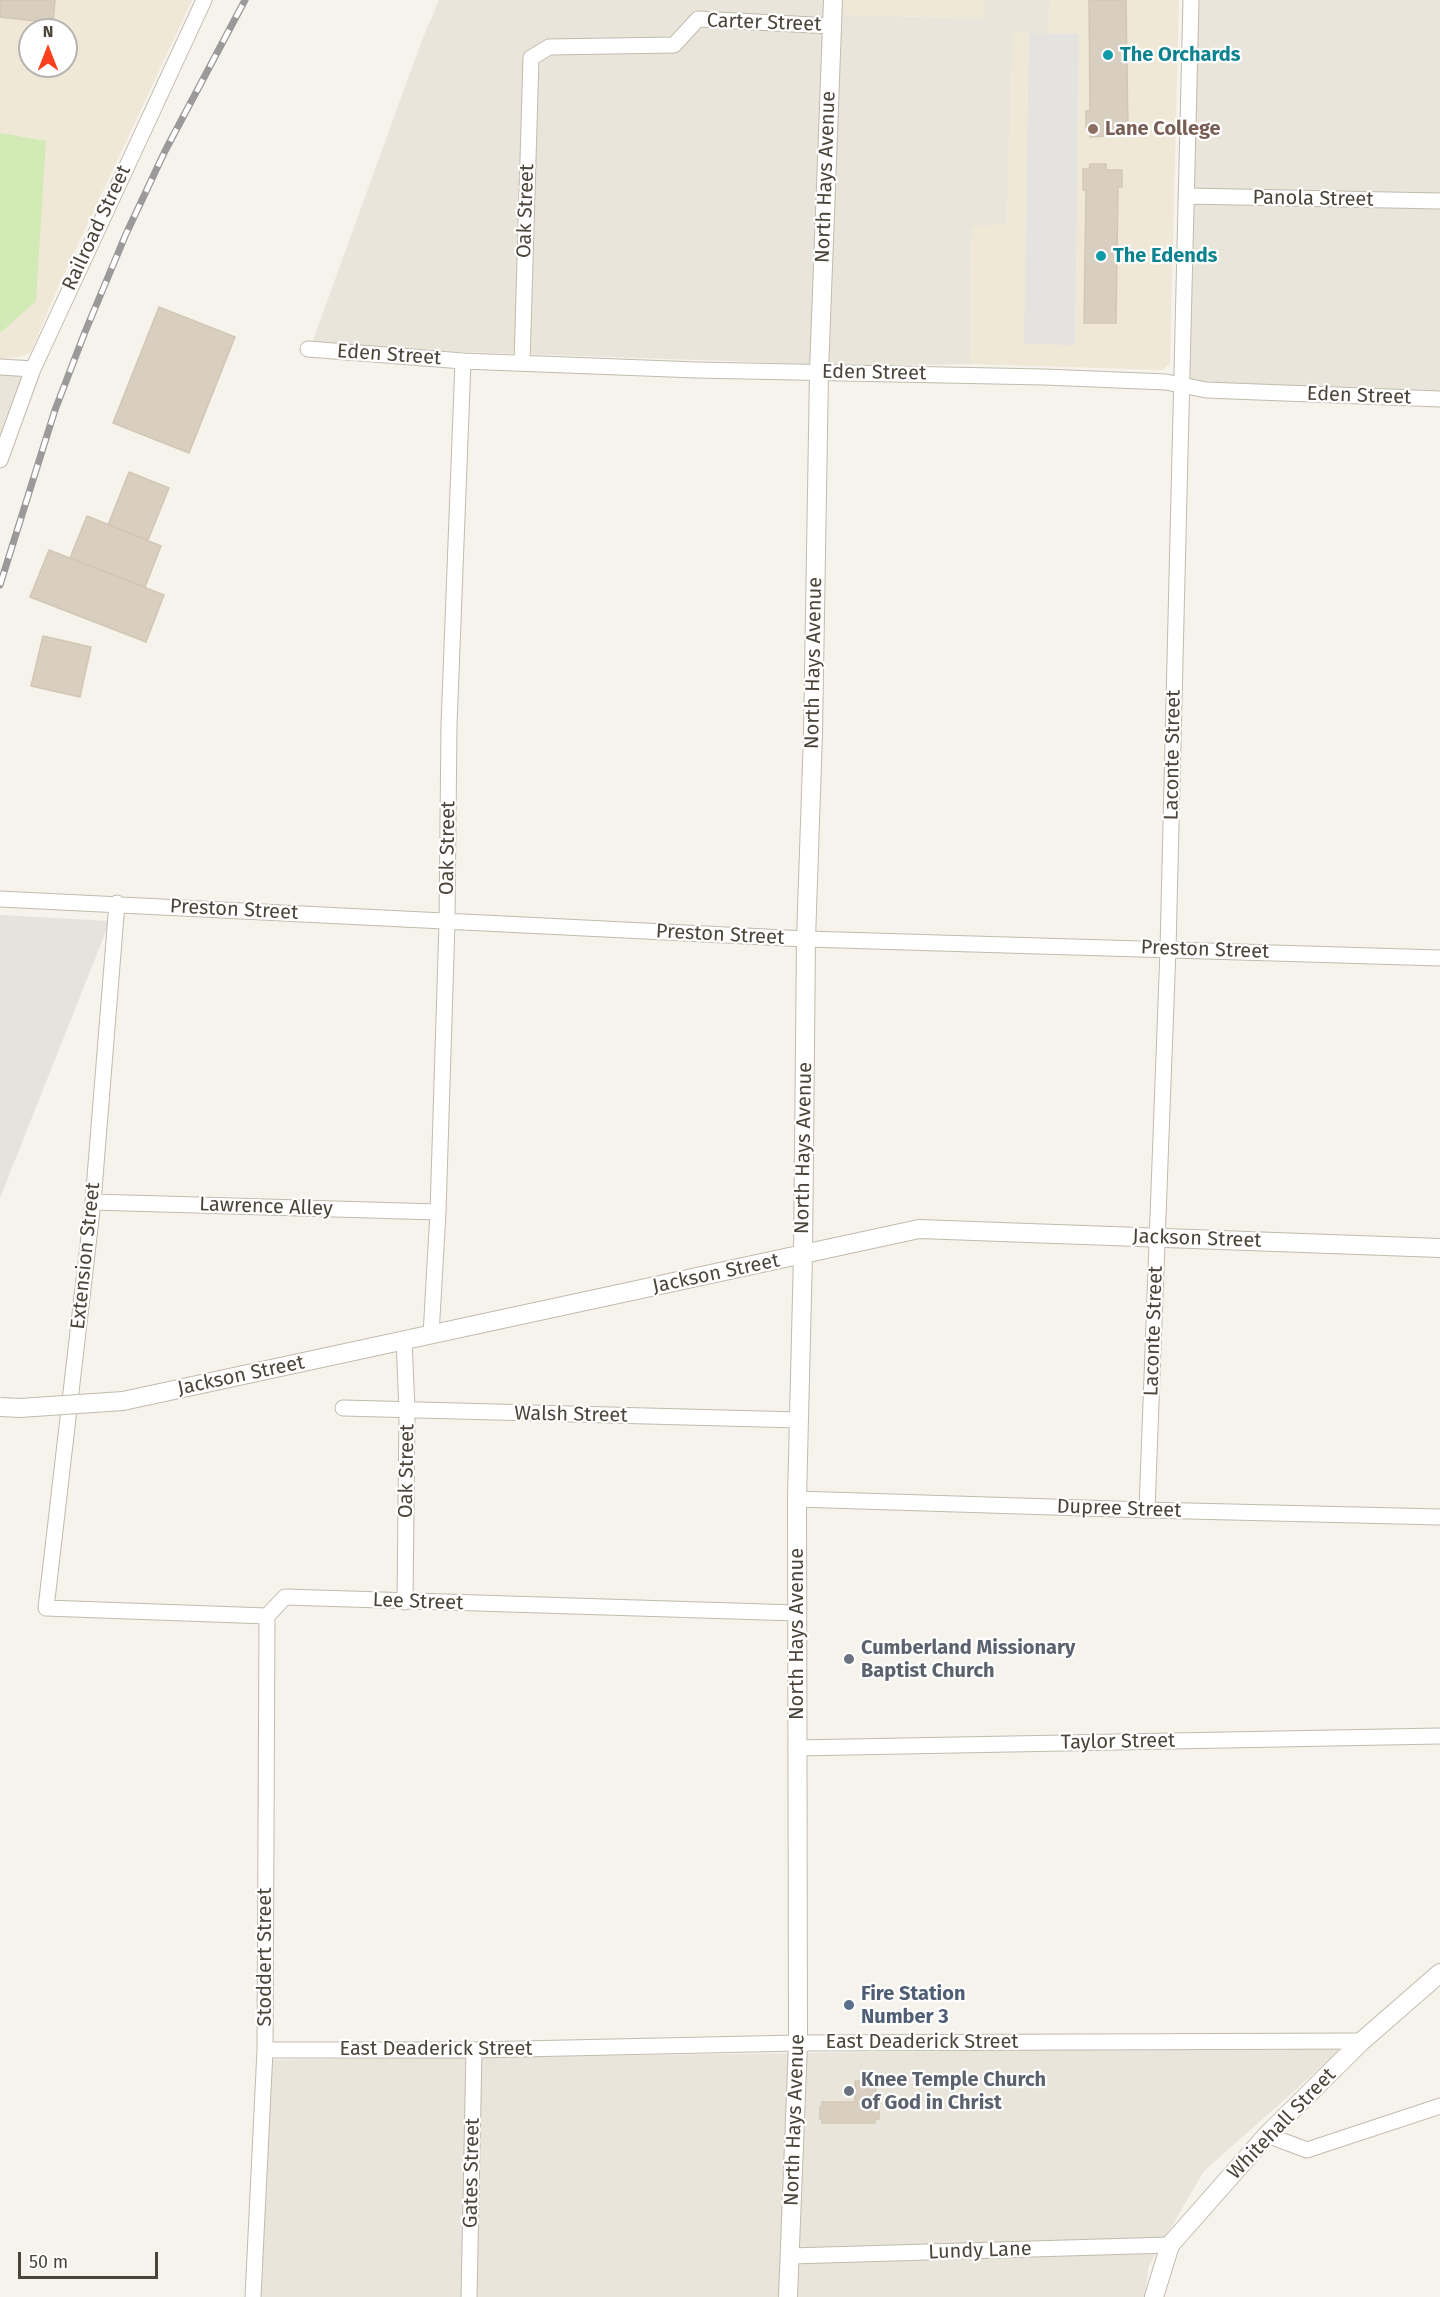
<!DOCTYPE html>
<html>
<head>
<meta charset="utf-8">
<style>
	body { margin:0 }
	#map { position:relative; width:1440px; height:2297px; overflow:hidden; background:#f6f3ec; font-family:"Fira Sans",sans-serif }
	canvas { display:block }
	.north { position:absolute; left:18px; top:18px; width:60px; height:60px; box-sizing:border-box; background:#fff; border:2px solid #b7b4b0; border-radius:50%; rotate:0deg; font-size:16px; font-weight:700; line-height:24px; text-align:center; color:#4b4439 }
	.north::after { content:''; display:block; margin:auto; width:21px; height:27px; background:#fc3f1d; clip-path:polygon(50% 0,100% 100%,50% 72%,0 100%) }
	.scale { position:absolute; left:18px; top:2252px; width:140px; height:27px; box-sizing:border-box; border:3px solid #4b4439; border-top:0; padding-left:8px; font-size:18px; line-height:21px; white-space:nowrap; color:#4b4439; -webkit-text-stroke:4px #fff; paint-order:stroke }
</style>
</head>
<body>
<div id="map">
<canvas width="1440" height="2297"></canvas>
<div class="north">N</div>
<div class="scale">50 m</div>
</div>
<script>
const ctx = document.querySelector('canvas').getContext('2d');
ctx.lineJoin = 'round';
function fill(path, color) { ctx.fillStyle = color; ctx.fill(path, 'evenodd'); }
const shape = rows => new Path2D(rows.map(r => 'M' + r).join(''));
function trace(path, color, width, dash) { ctx.strokeStyle = color; ctx.lineWidth = width; ctx.lineCap = dash ? 'butt' : 'round'; ctx.setLineDash(dash || []); ctx.stroke(path); }
function drawText(font, color, halo, rows, align = 'center') {
  ctx.font = font + ' "Fira Sans",sans-serif'; ctx.lineWidth = 4.5; ctx.setLineDash([]); ctx.textBaseline = 'middle'; ctx.strokeStyle = halo; ctx.fillStyle = color; for (const [text, x, y, turn = 0] of rows) {
    ctx.save(); ctx.translate(x, y); ctx.rotate((+turn || 0) * Math.PI / 180); ctx.textAlign = isNaN(turn) ? turn : align; if (halo) ctx.strokeText(text, 0, 0); ctx.fillText(text, 0, 0); ctx.restore();
  }
}
const residential = shape([
	[439,0,830,0,837,14,983,19,984,0,1050,0,1049,33,1013,33,1007,225,972,227,970,364,872,366,435,351,312,343,422,40],
	[1197,0,1440,0,1440,395,1187,382],
	[0,372,24,373,0,453],
	[1345,2046,1204,2171,1149,2265,1145,2297,257,2297,266,2060]
]);
const industrial = shape([
	[0,915,110,921,0,1198]
]);
const education = shape([
	[0,0,192,0,56,292,31,352,19,357,0,359],
	[30,30,66,30,66,66,30,66],
	[838,0,984,0,983,19,837,14],
	[1050,0,1179,0,1170,364,1162,370,970,364,972,226,1007,225,1013,32,1049,33]
]);
const green = shape([
	[0,133,46,141,36,301,0,333]
]);
const parking = shape([
	[1029,33,1079,34,1075,345,1024,344]
]);
const building = shape([
	[0,0,55,0,53,23,0,17,0,0],
	[1089,0,1126,0,1128,131,1107,131,1107,136,1090,137,1090,128,1086,128,1086,111,1090,111,1089,0],
	[1090,164,1106,164,1106,170,1122,170,1122,187,1118,187,1116,323,1084,323,1086,190,1083,190,1083,169,1089,169,1090,164],
	[159,307,235,337,189,453,113,423,159,307],
	[129,472,169,488,148,540,108,525,129,472],
	[87,516,161,546,145,587,70,558,87,516],
	[49,550,164,595,146,642,30,597,49,550],
	[43,636,91,647,80,697,31,686,43,636],
	[855,2081,876,2081,875,2104,879,2104,879,2119,875,2119,875,2123,822,2123,822,2119,820,2119,820,2107,822,2107,822,2102,855,2102,855,2081]
]);
const minor = shape([
	[1186,196,1440,201],
	[308,349,463,361,696,370,1044,377,1166,382,1206,390,1440,399],
	[522,363,531,58,549,47,674,45,698,19,832,26],
	[0,367,33,369],
	[0,460,33,369,204,0],
	[0,899,806,939,1440,958],
	[117,903,93,1202,46,1608,267,1616,285,1597,797,1613],
	[93,1202,438,1212],
	[431,1335,438,1212,447,922,449,725,463,361],
	[404,1340,407,1411,405,1602],
	[343,1408,799,1420],
	[797,1499,1147,1510,1440,1517],
	[1147,1510,1168,949,1191,0],
	[796,1748,1440,1736],
	[265,2050,474,2050,798,2043,1362,2041],
	[1267,2135,1307,2150,1440,2106],
	[790,2256,1170,2245],
	[253,2297,265,2050,267,1616],
	[469,2297,474,2050]
]);
const tertiary = shape([
	[123,1401,919,1229,1440,1248],
	[788,2297,798,2043,797,1499,803,1255,806,939,813,734,819,372,833,0],
	[1154,2297,1170,2245,1267,2135,1362,2041,1440,1973]
]);
const rail = shape([
	[0,585,55,410,85,332,126,234,165,151,245,0]
]);
const tertiaryBridge = shape([
	[0,1407,20,1408,123,1401]
]);
const markers = [
	[1108,55,6,"#0f9aa8"],
	[1093,129,6,"#8d6e63"],
	[1101,256,6,"#0f9aa8"],
	[849,1659,6,"#6b7280"],
	[849,2005,6,"#5c6f8a"],
	[849,2091,6,"#6b7280"]
];
const streetNames = [
	["Carter Street",764,23,2],
	["North Hays Avenue",826,177,-88],
	["Panola Street",1313,199,1],
	["Oak Street",526,211,-88],
	["Railroad Street",97,228,-65],
	["Eden Street",389,355,4],
	["Eden Street",874,373,1],
	["Eden Street",1359,396,2],
	["North Hays Avenue",814,663,-89],
	["Laconte Street",1173,755,-89],
	["Oak Street",448,848,-89],
	["Preston Street",234,910,3],
	["Preston Street",720,935,3],
	["Preston Street",1205,950,2],
	["North Hays Avenue",804,1148,-89],
	["Lawrence Alley",266,1207,2],
	["Jackson Street",1197,1239,2],
	["Extension Street",86,1256,-84],
	["Jackson Street",716,1274,-12],
	["Laconte Street",1154,1331,-88],
	["Jackson Street",241,1376,-12],
	["Walsh Street",571,1415,1],
	["Oak Street",407,1471,-89],
	["Dupree Street",1119,1509,2],
	["Lee Street",418,1602,2],
	["North Hays Avenue",797,1634,-90],
	["Taylor Street",1118,1742,-1],
	["Stoddert Street",265,1957,-90],
	["East Deaderick Street",922,2042],
	["East Deaderick Street",436,2049],
	["North Hays Avenue",795,2120,-88],
	["Whitehall Street",1282,2124,-46],
	["Gates Street",472,2173,-89],
	["Lundy Lane",980,2251,-2]
];
const cultureNames = [
	["The Orchards",1120,55],
	["The Edends",1113,256]
];
const educationNames = [
	["Lane College",1105,129]
];
const worshipNames = [
	["Cumberland Missionary",861,1648],
	["Baptist Church",861,1671],
	["Knee Temple Church",861,2080],
	["of God in Christ",861,2103]
];
const serviceNames = [
	["Fire Station",861,1994],
	["Number 3",861,2017]
];
fill(residential, '#eae5da');
fill(industrial, '#e6e2dd');
fill(education, '#efe8d6');
fill(green, '#d2eab5');
fill(parking, '#e5e3e0');
fill(building, '#d8cfc1');
trace(building, '#d3c7b4', 1.5);
trace(minor, '#c2bbae', 17);
trace(tertiary, '#c2bbae', 20);
trace(minor, '#fff', 15);
trace(tertiary, '#fff', 18);
trace(rail, '#9a9a9a', 7);
trace(rail, '#fff', 4.5, [14]);
trace(tertiaryBridge, '#c2bbae', 20, []);
trace(tertiaryBridge, '#fff', 18);
for (const [x, y, r, color] of markers) { const dot = new Path2D(); dot.arc(x, y, r, 0, 2 * Math.PI); ctx.fillStyle = color; ctx.fill(dot); trace(dot, '#fff', 2); }
drawText('20px', '#4b4439', '#fff', streetNames);
drawText('bold 20px', '#0d838f', '#fff', cultureNames, 'left');
drawText('bold 20px', '#785e54', '#fff', educationNames, 'left');
drawText('bold 20px', '#5b616d', '#fff', worshipNames, 'left');
drawText('bold 20px', '#4e5e75', '#fff', serviceNames, 'left');
</script>
</body>
</html>
